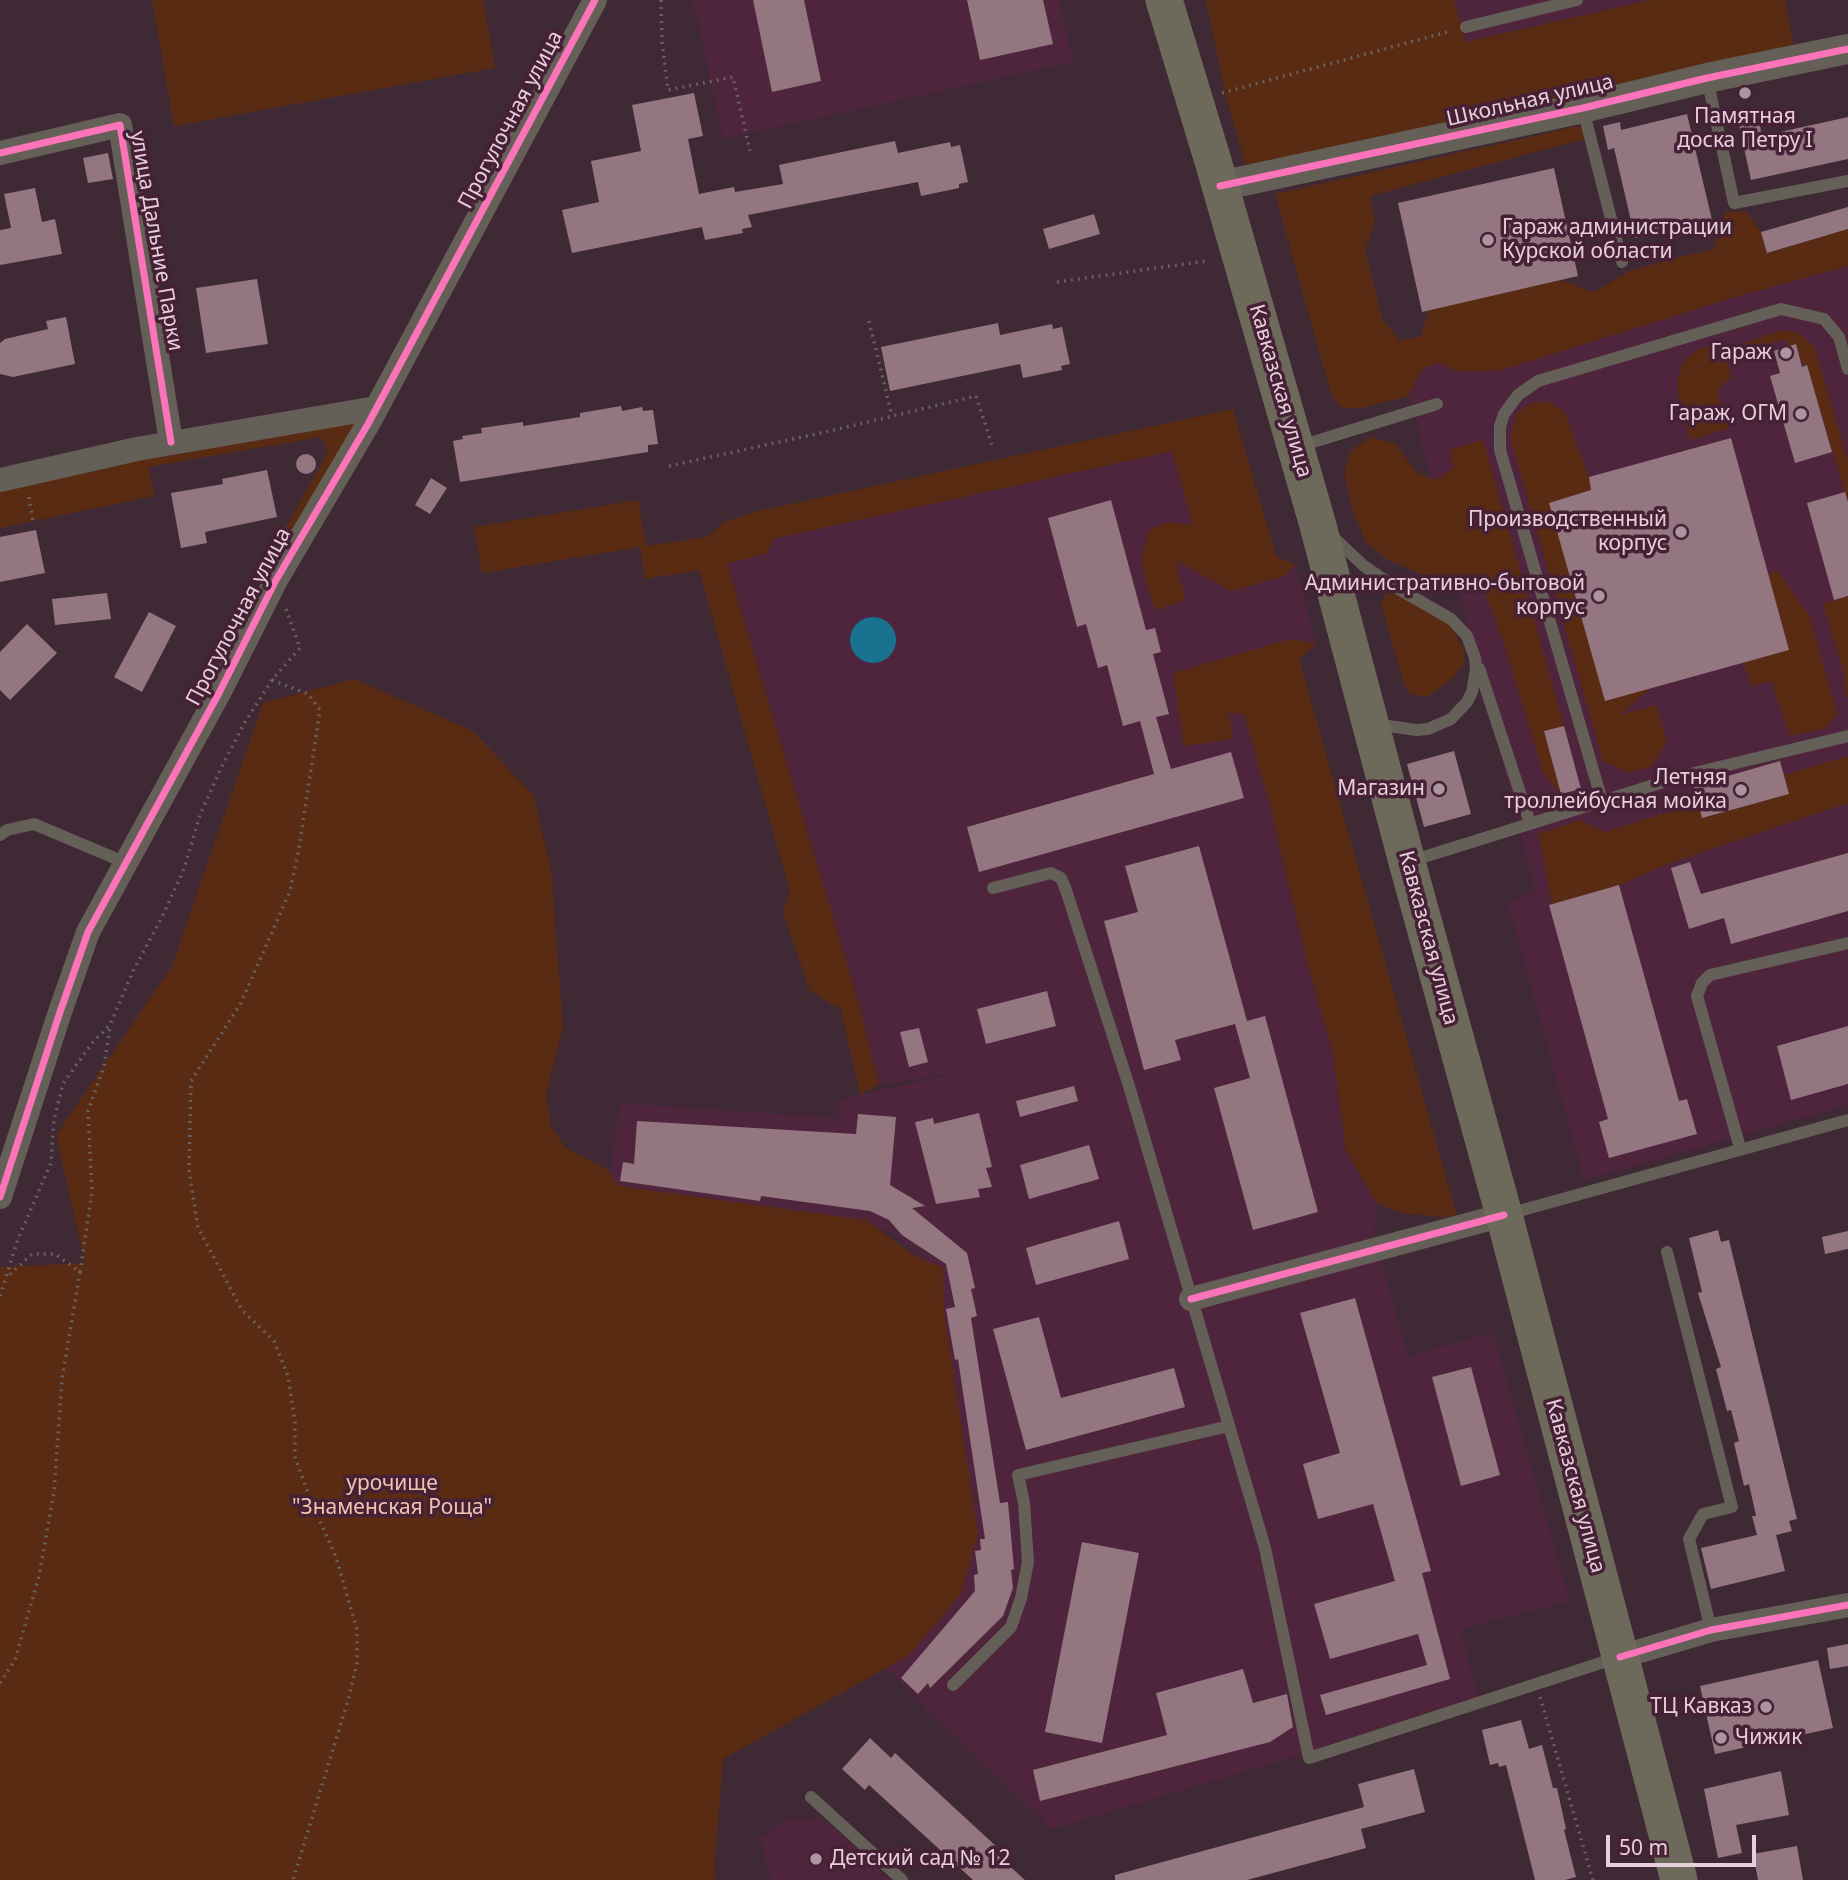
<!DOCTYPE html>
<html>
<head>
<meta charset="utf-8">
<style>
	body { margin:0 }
	#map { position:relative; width:1848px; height:1880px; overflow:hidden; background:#3e2935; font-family:"Noto Sans",sans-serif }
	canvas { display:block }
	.scale { position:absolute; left:1606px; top:1835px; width:150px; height:32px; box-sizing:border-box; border:4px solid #e7cedb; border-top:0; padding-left:9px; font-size:21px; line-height:24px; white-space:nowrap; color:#e7cedb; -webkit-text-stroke:5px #462136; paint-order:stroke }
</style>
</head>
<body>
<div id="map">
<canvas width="1848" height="1880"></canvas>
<div class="scale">50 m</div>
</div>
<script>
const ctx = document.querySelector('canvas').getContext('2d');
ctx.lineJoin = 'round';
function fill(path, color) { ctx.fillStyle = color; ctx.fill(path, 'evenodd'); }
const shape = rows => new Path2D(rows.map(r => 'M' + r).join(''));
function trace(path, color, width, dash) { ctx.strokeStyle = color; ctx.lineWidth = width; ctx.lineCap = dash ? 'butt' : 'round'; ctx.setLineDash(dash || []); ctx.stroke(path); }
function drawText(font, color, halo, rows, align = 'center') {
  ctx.font = font + ' "Noto Sans",sans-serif'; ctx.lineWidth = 7; ctx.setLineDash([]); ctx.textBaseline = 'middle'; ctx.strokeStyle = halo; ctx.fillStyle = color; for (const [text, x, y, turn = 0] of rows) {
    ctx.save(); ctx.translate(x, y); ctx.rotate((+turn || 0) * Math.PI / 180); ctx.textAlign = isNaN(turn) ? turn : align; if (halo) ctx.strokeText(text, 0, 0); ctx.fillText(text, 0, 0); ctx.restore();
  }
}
const built = shape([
	[693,0,1059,0,1073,62,723,139],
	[1454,0,1651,0,1464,42],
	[1848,244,1848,1105,1584,1180,1508,903,1535,892,1402,365],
	[1172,451,1194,525,1295,565,1316,644,1299,658,1268,798,1306,958,1333,1054,1346,1150,1376,1203,1374,1234,1408,1356,1493,1332,1570,1601,1483,1623,1461,1631,1479,1702,1052,1829,927,1710,883,1664,936,1268,887,1230,608,1190,620,1103,838,1118,841,1099,966,1071,879,1085,857,997,727,563,767,553,772,539],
	[785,1819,824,1819,891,1880,771,1880,760,1838]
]);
const green = shape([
	[152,0,483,0,495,68,174,126],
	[1206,0,1454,0,1465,42,1651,0,1785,0,1794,48,1250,180,1225,92],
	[1583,125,1585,139,1370,196,1375,222,1365,250,1382,319,1400,341,1421,336,1429,310,1561,280,1594,292,1630,271,1683,256,1713,250,1726,212,1746,211,1761,232,1768,253,1848,229,1848,266,1732,298,1498,371,1455,371,1439,363,1423,368,1408,396,1362,408,1342,408,1332,397,1275,194],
	[1782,330,1798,333,1814,346,1848,461,1848,502,1807,366,1800,360,1796,345,1788,347,1785,339,1771,343,1758,352,1747,363,1743,344],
	[1713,345,1726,352,1731,377,1717,392,1729,428,1690,440,1678,393,1678,376,1685,360,1700,348],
	[1547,401,1564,410,1589,477,1651,688,1620,715,1656,705,1667,741,1653,766,1629,773,1603,761,1510,437,1516,414,1529,404],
	[1233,409,1276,556,1295,565,1285,576,1232,591,1176,561,1185,600,1155,610,1141,562,1149,530,1168,522,1193,525,1172,451,773,539,767,553,727,564,857,997,879,1085,860,1094,841,1010,810,991,783,912,790,891,699,570,645,579,640,547,482,573,474,527,638,500,646,546,707,537,724,522,754,512],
	[362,412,295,561,273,550,328,452,321,437,149,467,154,496,0,528,0,480],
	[1369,437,1396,444,1417,473,1435,480,1454,468,1449,450,1483,440,1564,726,1544,731,1561,794,1543,773,1504,643,1483,588,1424,575,1388,560,1366,542,1352,508,1344,472,1351,451],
	[1777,570,1810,617,1837,714,1825,729,1790,736,1771,681,1751,686,1744,662,1789,650,1768,574],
	[1397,589,1431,606,1452,628,1464,650,1464,662,1453,678,1429,696,1411,695,1404,684,1381,604,1386,594],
	[1848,596,1848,699,1845,693,1844,674,1823,604],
	[1290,639,1316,644,1299,659,1457,1216,1442,1217,1402,1213,1376,1203,1346,1150,1333,1054,1306,958,1268,798,1244,714,1228,713,1233,739,1184,746,1173,673],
	[354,679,473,731,533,795,551,868,563,1028,546,1096,551,1126,566,1148,607,1169,619,1186,866,1220,914,1255,943,1268,944,1313,978,1534,961,1594,908,1656,723,1759,714,1873,717,1880,0,1880,0,1267,85,1263,56,1135,172,966,263,703],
	[1848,756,1848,803,1670,863,1619,885,1552,904,1538,834,1580,820,1605,832,1697,803,1702,818,1789,794,1784,775]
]);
const water = shape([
	'850 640a23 23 0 1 1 46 0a23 23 0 1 1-46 0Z'
]);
const building = shape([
	[753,0,804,0,821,81,772,92],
	[967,0,1043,0,1053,44,980,60],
	[694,93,703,136,688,139,699,194,734,187,735,192,783,184,779,165,895,141,898,153,950,142,951,147,960,145,968,182,959,184,959,188,921,196,918,182,748,215,752,227,742,229,743,233,705,240,702,227,572,253,562,210,599,202,591,161,641,151,632,105],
	[1687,114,1712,220,1635,238,1614,148,1608,150,1603,126,1620,122,1621,130],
	[1848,117,1848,159,1751,180,1739,125,1759,121,1762,136],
	[108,153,113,179,88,183,83,158],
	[1554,168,1578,276,1422,312,1398,203],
	[35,188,42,222,55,219,62,254,0,265,0,230,11,228,4,194],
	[1848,207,1848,229,1767,253,1761,232],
	[1094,214,1100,234,1049,249,1043,229],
	[257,279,268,344,206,353,196,288],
	[66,317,75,364,13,377,0,374,0,343,5,339,48,329,46,321],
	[998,323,1000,335,1052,324,1053,329,1062,327,1070,364,1061,366,1062,370,1023,378,1020,364,890,391,881,347],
	[1796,344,1802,367,1807,365,1832,452,1795,463,1770,376,1780,373,1774,351],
	[621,406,622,411,642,407,643,411,653,410,658,444,648,445,648,452,460,482,453,441,463,439,462,436,482,433,481,428,523,422,523,426,580,417,580,413],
	[1731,438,1789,650,1605,701,1549,503,1591,490,1589,477],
	'296 464a10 10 0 1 1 20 0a10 10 0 1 1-20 0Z',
	[267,470,277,517,205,532,207,543,181,548,171,493,223,484,222,479],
	[431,478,447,488,430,514,415,505],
	[1845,492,1848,502,1848,596,1834,600,1807,503],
	[1111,500,1146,630,1155,628,1161,652,1153,654,1169,714,1156,717,1171,769,1231,752,1244,798,979,872,967,827,1154,774,1140,721,1123,726,1107,665,1098,668,1086,624,1077,627,1048,518],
	[36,530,45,573,0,582,0,537],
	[107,593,111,619,55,625,52,599],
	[149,612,176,626,142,692,114,677],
	[27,624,57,653,10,700,0,690,0,652],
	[1564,726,1581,789,1561,794,1544,731],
	[1454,751,1471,814,1424,827,1407,764],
	[1780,761,1789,794,1702,818,1693,786],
	[1199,846,1247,1021,1265,1016,1318,1212,1253,1230,1214,1088,1250,1078,1235,1024,1175,1040,1181,1060,1144,1070,1104,921,1138,912,1125,866],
	[1848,853,1848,911,1731,944,1724,918,1689,929,1671,868,1690,862,1701,894],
	[1619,885,1679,1101,1687,1099,1697,1134,1609,1158,1599,1122,1608,1119,1549,905],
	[1047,991,1056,1026,986,1044,977,1009],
	[1848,1026,1848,1084,1791,1100,1777,1046],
	[919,1028,928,1062,909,1067,900,1032],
	[1074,1086,1078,1101,1020,1117,1016,1101],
	[979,1113,992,1167,986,1168,992,1187,978,1189,980,1197,936,1204,915,1122,933,1118,934,1124],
	[858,1114,896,1117,890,1185,925,1206,912,1208,967,1253,975,1288,971,1289,977,1316,971,1318,1000,1503,1008,1502,1014,1569,1011,1570,1013,1588,1003,1616,930,1688,928,1683,918,1694,901,1678,975,1591,974,1575,978,1574,975,1551,981,1550,980,1539,985,1539,958,1359,955,1360,946,1309,955,1307,946,1264,902,1235,889,1220,870,1211,761,1196,760,1201,620,1181,623,1162,634,1164,637,1121,856,1134],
	[1089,1145,1099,1179,1029,1199,1020,1165],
	[1119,1221,1129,1259,1036,1285,1026,1248],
	[1718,1230,1721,1242,1729,1240,1797,1519,1789,1521,1792,1531,1776,1535,1785,1571,1711,1589,1701,1548,1757,1535,1752,1516,1756,1516,1749,1484,1744,1486,1734,1443,1739,1441,1731,1410,1727,1411,1716,1369,1721,1367,1698,1293,1702,1292,1689,1238],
	[1848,1231,1848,1249,1825,1254,1822,1237],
	[1355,1298,1431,1571,1422,1573,1450,1679,1326,1715,1320,1695,1427,1665,1418,1634,1330,1659,1314,1604,1395,1581,1373,1504,1318,1519,1303,1464,1340,1453,1300,1313],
	[1039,1317,1061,1398,1174,1368,1185,1407,1026,1450,993,1329],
	[1471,1367,1500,1475,1461,1486,1432,1377],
	[1082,1542,1139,1553,1102,1743,1045,1732],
	[1848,1644,1848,1666,1830,1669,1827,1648],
	[1818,1660,1833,1728,1715,1754,1700,1686],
	[1243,1669,1253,1703,1287,1694,1293,1727,1270,1742,1040,1801,1033,1770,1167,1735,1156,1693],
	[1521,1720,1529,1749,1542,1745,1553,1788,1557,1788,1566,1829,1564,1830,1576,1877,1565,1880,1535,1880,1506,1765,1499,1767,1498,1763,1490,1765,1482,1730],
	[870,1738,891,1758,895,1753,998,1848,994,1852,1025,1880,973,1880,869,1785,865,1790,842,1769],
	[1414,1769,1425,1812,1361,1829,1366,1848,1247,1880,1115,1880,1115,1875,1364,1807,1358,1784],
	[1781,1771,1789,1815,1736,1825,1742,1853,1718,1858,1704,1789],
	[1797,1846,1803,1880,1758,1880,1753,1854]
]);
const path = shape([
	[661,0,662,42,668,90,733,77,750,151],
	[1222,93,1451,31],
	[1057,282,1206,261],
	[869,321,892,416],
	[669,466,830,431,976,396,992,445],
	[29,497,33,522],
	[272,680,308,694,320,710,299,848,290,891,241,1003,191,1081,189,1170,198,1228,242,1310,274,1341,288,1376,295,1422,295,1457,310,1499,336,1557,357,1630,357,1663,349,1697,293,1880],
	[80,1272,92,1192,88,1111,104,1066,110,1027],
	[0,1296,18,1239,51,1163,54,1119,63,1084,92,1043,110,1025,133,971,162,917,184,869,200,815,222,766,245,722,272,680,300,648,286,609],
	[0,1683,15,1660,39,1576,54,1492,62,1379,80,1272,55,1254,32,1254,6,1278],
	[1540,1697,1593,1880]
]);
const service = shape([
	[1466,27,1577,0],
	[1707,78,1734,203,1848,181],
	[1583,109,1622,262],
	[1300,446,1437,404],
	[1331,535,1364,566,1390,584,1451,619,1467,636,1475,658,1476,669,1472,692,1467,702,1451,719,1428,729,1416,730,1375,724],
	[1479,668,1530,823],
	[1602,801,1500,450,1500,426,1504,414,1518,395,1538,381,1781,309,1824,319,1839,337,1848,369],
	[0,835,7,830,34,824,124,862],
	[1411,861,1686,775,1848,736],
	[993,888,1051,873,1061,878,1066,890,1129,1086,1265,1548,1309,1758,1616,1658],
	[1740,1148,1697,996,1702,983,1710,975,1848,943],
	[1508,1214,1848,1120],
	[1667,1252,1732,1507,1703,1514,1689,1539,1711,1630],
	[953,1685,1011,1627,1021,1598,1028,1562,1024,1503,1018,1475,1229,1426],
	[811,1797,902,1880]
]);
const minor = shape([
	[0,153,120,125,171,442],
	[0,480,137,449,376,408],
	[0,1197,60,1012,88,932,219,693,276,580,368,424,595,0],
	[1191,1299,1504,1215],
	[1620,1657,1711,1630,1848,1605]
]);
const tertiary = shape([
	[1220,186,1583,108,1707,78,1848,49]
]);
const primary = shape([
	[1164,0,1213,161,1317,522,1407,862,1504,1215,1679,1880]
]);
const cycleway = shape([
	[0,153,120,125,171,442],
	[1220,186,1583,108,1707,78,1848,49],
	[0,1197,60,1012,88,932,219,693,276,580,368,424,595,0],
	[1191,1299,1504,1215],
	[1620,1657,1711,1630,1848,1605]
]);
const markers = [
	[1745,93,7,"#ac94a1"],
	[1488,240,7,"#ac94a1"],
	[1786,353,7,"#ac94a1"],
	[1801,414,7,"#ac94a1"],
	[1681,532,7,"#ac94a1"],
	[1599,596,7,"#ac94a1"],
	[1439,789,7,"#ac94a1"],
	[1741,790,7,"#ac94a1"],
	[1766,1707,7,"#ac94a1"],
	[1721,1738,7,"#ac94a1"],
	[816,1859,7,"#ac94a1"]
];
const streetNames = [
	["Школьная улица",1530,101,-13],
	["Прогулочная улица",511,120,-62],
	["улица Дальние Парки",156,241,80],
	["Кавказская улица",1280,391,74],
	["Прогулочная улица",239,617,-62],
	["Кавказская улица",1428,938,75],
	["Кавказская улица",1575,1486,75]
];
const poiNames = [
	["Памятная",1745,117,"center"],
	["доска Петру I",1745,141,"center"],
	["Гараж администрации",1502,228,"left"],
	["Курской области",1502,252,"left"],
	["Гараж",1772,353],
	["Гараж, ОГМ",1787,414],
	["Производственный",1667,520],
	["корпус",1667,544],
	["Административно-бытовой",1585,584],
	["корпус",1585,608],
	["Летняя",1727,778],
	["троллейбусная мойка",1727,802],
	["Магазин",1425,789],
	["ТЦ Кавказ",1752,1707],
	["Чижик",1735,1738,"left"],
	["Детский сад № 12",830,1859,"left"]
];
const parkNames = [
	["урочище",392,1484],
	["\"Знаменская Роща\"",392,1508]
];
fill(built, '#4e253c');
fill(green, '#5a2b13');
fill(water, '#1a7291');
fill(building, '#937680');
trace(path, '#68605e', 3.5, [2, 5]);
trace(service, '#645f57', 12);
trace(minor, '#645f57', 24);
trace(tertiary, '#645f57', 30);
trace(primary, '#6d6a5b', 37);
trace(cycleway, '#fb73b8', 7);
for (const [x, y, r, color] of markers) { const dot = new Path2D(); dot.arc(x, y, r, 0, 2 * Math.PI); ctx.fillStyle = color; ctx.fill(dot); trace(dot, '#462136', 2.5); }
drawText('21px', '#e7cedb', '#462136', streetNames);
drawText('21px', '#e7cedb', '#462136', poiNames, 'right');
drawText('21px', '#f2c4ae', '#462136', parkNames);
</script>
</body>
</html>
